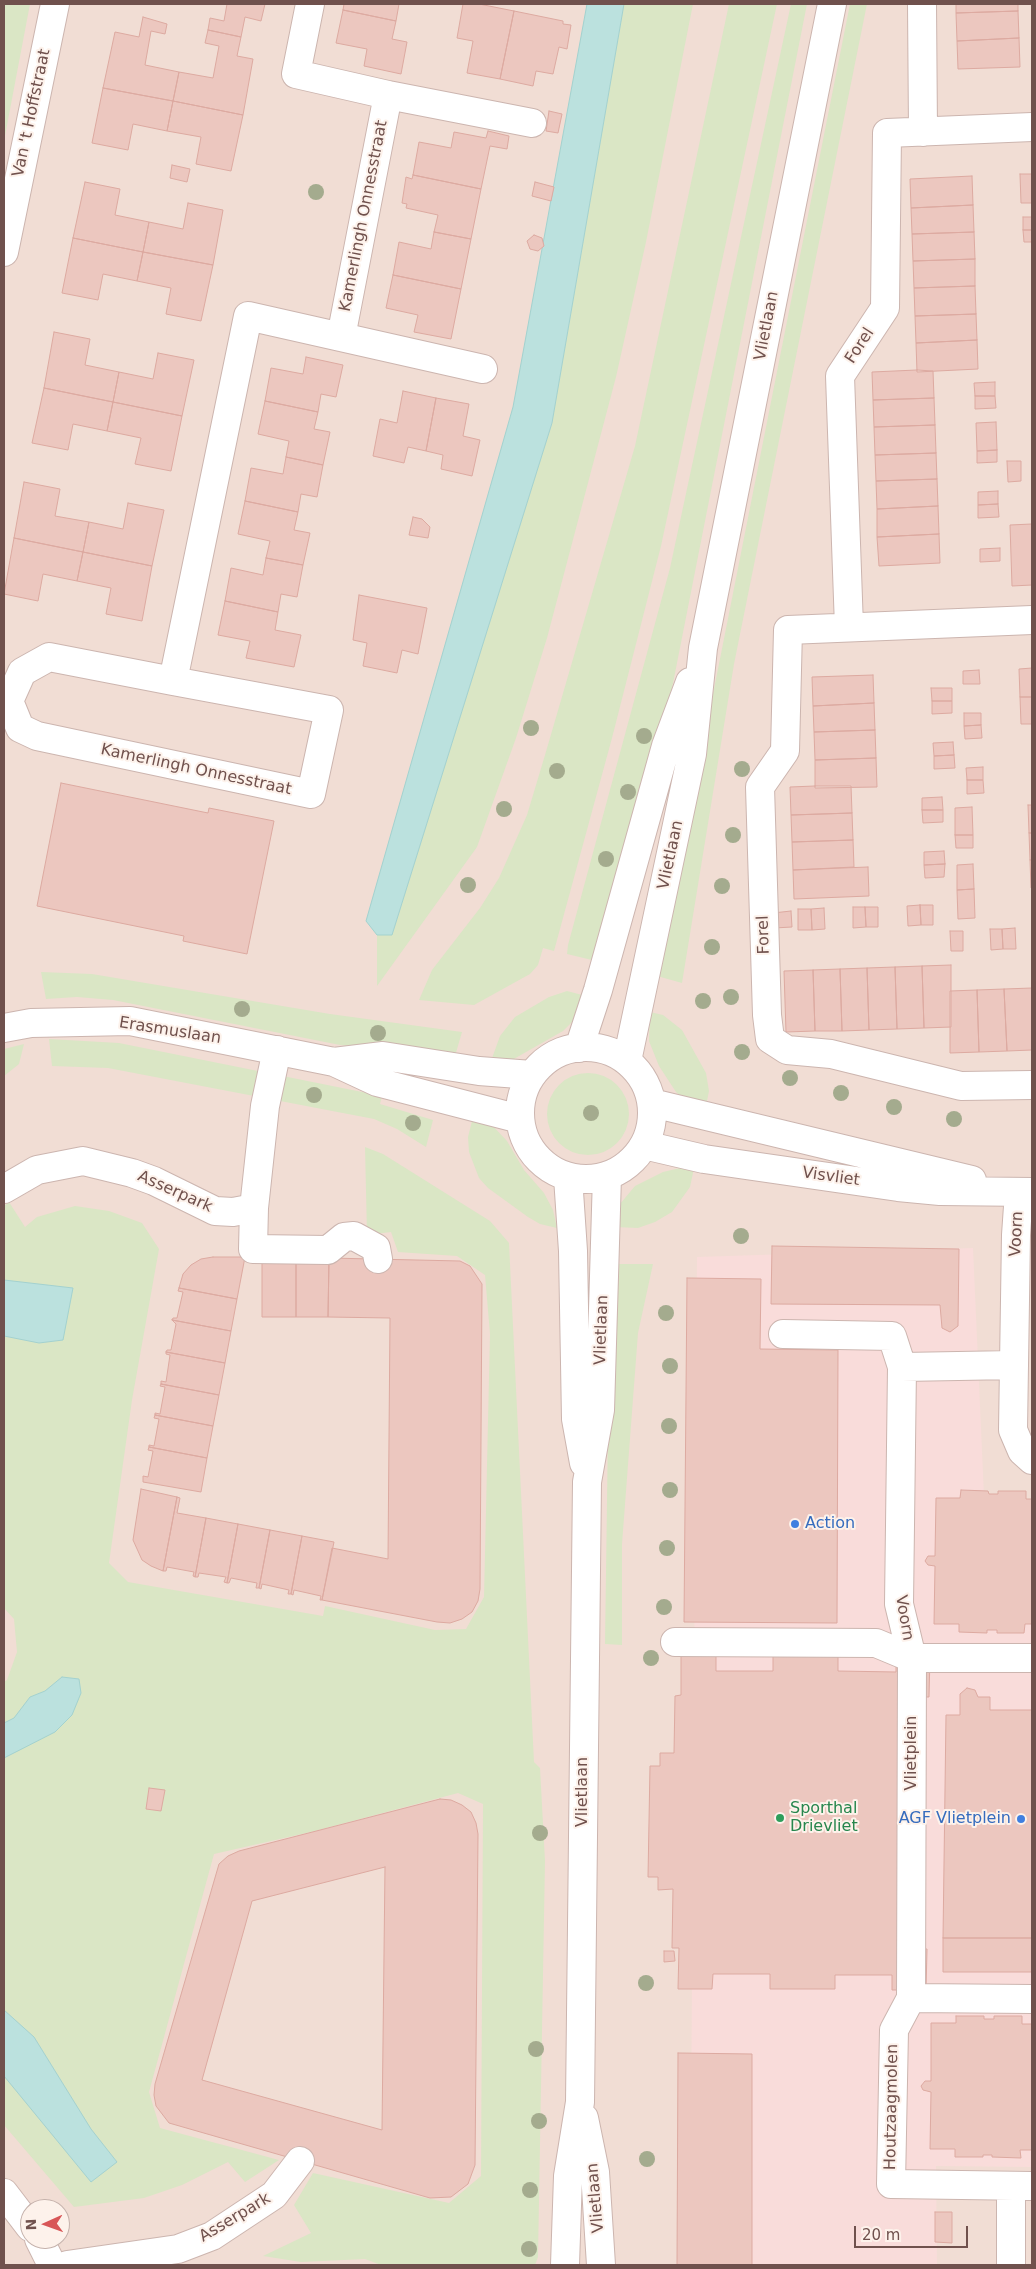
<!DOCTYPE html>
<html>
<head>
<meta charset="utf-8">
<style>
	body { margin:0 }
	#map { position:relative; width:1036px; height:2269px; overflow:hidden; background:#faede5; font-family:"DejaVu Sans",sans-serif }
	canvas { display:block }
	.frame { position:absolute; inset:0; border:5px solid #70514d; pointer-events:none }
	.north { position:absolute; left:20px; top:2199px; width:50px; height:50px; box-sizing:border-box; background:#fdf2eb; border:1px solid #c5b2ac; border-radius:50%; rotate:268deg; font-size:14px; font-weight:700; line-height:20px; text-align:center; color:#70514d }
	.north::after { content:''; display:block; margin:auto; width:18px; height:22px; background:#d85657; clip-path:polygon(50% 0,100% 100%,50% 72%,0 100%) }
	.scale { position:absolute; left:854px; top:2226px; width:114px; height:22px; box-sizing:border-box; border:2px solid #70514d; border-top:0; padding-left:6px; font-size:15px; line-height:18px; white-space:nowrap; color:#70514d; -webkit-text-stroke:4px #fdf2eb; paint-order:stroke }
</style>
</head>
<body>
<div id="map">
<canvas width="1036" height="2269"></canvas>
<div class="frame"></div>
<div class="north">N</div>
<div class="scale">20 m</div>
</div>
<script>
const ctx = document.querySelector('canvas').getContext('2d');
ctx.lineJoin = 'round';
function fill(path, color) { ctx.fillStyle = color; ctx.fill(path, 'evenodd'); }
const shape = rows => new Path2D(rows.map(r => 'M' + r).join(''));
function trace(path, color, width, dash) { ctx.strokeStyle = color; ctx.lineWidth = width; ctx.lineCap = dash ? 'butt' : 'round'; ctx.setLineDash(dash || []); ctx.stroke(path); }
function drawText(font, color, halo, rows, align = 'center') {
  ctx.font = font + ' "DejaVu Sans",sans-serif'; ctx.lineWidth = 4; ctx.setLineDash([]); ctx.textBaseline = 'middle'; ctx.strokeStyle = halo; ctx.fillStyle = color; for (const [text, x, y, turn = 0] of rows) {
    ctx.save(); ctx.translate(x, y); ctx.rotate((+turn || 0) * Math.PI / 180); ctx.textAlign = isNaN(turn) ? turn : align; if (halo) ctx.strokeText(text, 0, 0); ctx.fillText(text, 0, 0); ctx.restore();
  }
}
const residential = shape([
	[4,4,1032,4,1032,2265,4,2265],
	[30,2209,60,2209,60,2239,30,2239]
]);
const commercial = shape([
	[973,1248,986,1541,1032,1542,1032,2167,936,2166,937,2265,690,2265,697,1257]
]);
const green = shape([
	[4,4,30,4,4,141],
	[624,4,693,4,646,242,616,377,547,638,516,738,477,847,377,986,377,935,392,935,552,423],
	[729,4,777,4,661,546,612,738,554,951,543,948,538,965,530,974,474,1005,419,1000,432,970,480,908,499,878,527,815,545,755,635,446],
	[791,4,807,4,662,739,596,961,567,954,568,945,670,568],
	[850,4,867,4,734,664,682,983,657,976],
	[41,972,92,974,330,1014,462,1032,455,1056,340,1045,113,1000,77,997,46,999],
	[567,991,586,996,573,1021,563,1031,512,1060,491,1061,500,1036,515,1017,549,997],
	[650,1012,663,1015,682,1030,706,1073,709,1091,706,1106,684,1099,676,1092,659,1066,649,1041],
	[49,1039,119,1043,382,1096,380,1104,433,1120,426,1147,397,1129,374,1119,108,1068,52,1066],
	[24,1044,19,1064,4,1076,4,1049],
	'547 1114a41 41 0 1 1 82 0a41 41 0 1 1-82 0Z',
	[473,1117,490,1123,507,1141,524,1170,544,1193,553,1210,557,1228,540,1224,528,1217,488,1188,479,1178,469,1152,468,1137],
	[365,1147,383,1154,490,1221,509,1243,534,1762,540,1768,545,1861,538,2257,535,2265,381,2265,365,2259,301,2262,263,2256,311,2233,294,2205,313,2173,449,2203,481,2176,483,1804,458,1793,315,1831,214,1854,149,2092,160,2128,279,2160,245,2182,228,2162,182,2185,144,2198,74,2207,4,2125,4,2076,91,2182,117,2162,91,2129,34,2037,4,2010,4,1758,14,1753,79,1679,62,1677,45,1691,30,1697,14,1718,4,1723,4,1682,7,1680,17,1652,14,1619,4,1608,4,1336,39,1343,62,1340,73,1288,4,1280,4,1206,9,1202,25,1227,37,1217,75,1206,109,1211,142,1223,159,1249,132,1400,109,1563,128,1582,323,1616,325,1606,435,1630,466,1629,484,1597,490,1334,485,1275,457,1256,398,1252,391,1232,367,1235],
	[680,1168,693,1168,693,1173,690,1187,672,1212,655,1222,638,1228,615,1227,620,1204,635,1186,663,1172],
	[616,1264,653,1264,638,1333,622,1544,622,1645,605,1644,608,1429]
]);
const water = shape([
	[587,4,624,4,552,423,392,935,377,935,366,921,513,407,587,4],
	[4,1280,73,1288,63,1340,39,1343,4,1336,4,1280],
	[62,1677,79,1679,81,1693,72,1715,55,1732,4,1758,4,1723,14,1718,30,1697,45,1691,62,1677],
	[4,2010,34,2037,91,2129,117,2162,91,2182,4,2076,4,2010]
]);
const building = shape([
	[227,4,265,4,261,21,245,17,241,37,208,30,210,18,224,21,227,4],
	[344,4,399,4,396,21,343,10,344,4],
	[463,4,479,4,514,11,500,79,467,73,473,41,457,38,463,4],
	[956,4,1018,4,1018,11,956,13,956,4],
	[343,10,396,21,392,39,407,42,401,74,364,66,367,49,336,43,343,10],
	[514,11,563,21,563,24,571,25,567,49,559,47,553,74,536,71,533,86,500,79,514,11],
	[1018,11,1019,38,957,41,956,13,1018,11],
	[143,17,167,24,165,34,151,31,145,65,179,72,173,101,103,88,115,32,139,37,143,17],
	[208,30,241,37,237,56,253,59,243,115,173,101,179,72,213,78,219,46,205,43,208,30],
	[1019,38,1020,67,958,69,957,41,1019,38],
	[103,88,173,101,167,131,133,124,128,150,92,143,103,88],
	[173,101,243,115,231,171,196,164,201,137,167,131,173,101],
	[549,111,562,114,558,133,546,131,549,111],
	[488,131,509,136,507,149,490,146,481,189,413,175,419,142,451,148,454,132,486,138,488,131],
	[172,165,190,169,187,182,170,178,172,165],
	[1020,174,1032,174,1032,203,1021,203,1020,174],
	[413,175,481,189,471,239,434,232,438,215,406,208,407,204,402,203,406,177,412,179,413,175],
	[972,176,973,205,911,208,910,179,972,176],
	[85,182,120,189,115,215,149,222,143,252,73,238,85,182],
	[535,182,554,187,551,201,532,196,535,182],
	[188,203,223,210,213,265,143,252,149,222,183,229,188,203],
	[973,205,974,232,912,234,911,208,973,205],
	[1023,217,1032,217,1032,230,1023,230,1023,217],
	[1023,230,1032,230,1032,242,1024,242,1023,230],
	[434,232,471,239,461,289,393,275,399,242,431,249,434,232],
	[974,232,975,259,913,261,912,234,974,232],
	[534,235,542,238,544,246,538,251,530,249,527,241,534,235],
	[73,238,143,252,137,281,103,274,98,300,62,293,73,238],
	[143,252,213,265,201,321,166,314,171,288,137,281,143,252],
	[975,259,975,286,914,288,913,261,975,259],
	[393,275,461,289,451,339,414,332,418,315,386,308,393,275],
	[975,286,976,314,915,316,914,288,975,286],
	[976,314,977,340,916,343,915,316,976,314],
	[54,332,90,339,85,365,119,372,113,402,44,388,54,332],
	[977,340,978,369,917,372,916,343,977,340],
	[158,353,194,360,182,416,113,402,119,372,153,379,158,353],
	[306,357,343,365,336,397,321,394,318,412,265,401,271,368,303,374,306,357],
	[917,370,933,371,934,398,873,400,872,372,917,370],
	[995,382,995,396,975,396,974,383,995,382],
	[44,388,113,402,107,431,73,424,68,450,32,443,44,388],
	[403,391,436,398,426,451,408,447,404,463,373,456,380,419,397,423,403,391],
	[975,396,995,396,996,408,975,409,975,396],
	[436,398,469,404,463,436,480,440,472,476,441,469,443,455,426,451,436,398],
	[934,398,935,425,874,427,873,400,934,398],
	[265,401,318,412,314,429,330,432,323,465,286,457,289,441,258,434,265,401],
	[113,402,182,416,171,471,135,464,141,438,107,431,113,402],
	[996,422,997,450,977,451,976,423,996,422],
	[935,425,936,453,875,455,874,427,935,425],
	[997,450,997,462,977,463,977,451,997,450],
	[936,453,937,479,876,481,875,455,936,453],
	[286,457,323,465,317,497,301,494,298,512,245,501,251,468,283,474,286,457],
	[1007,461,1021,461,1021,481,1008,482,1007,461],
	[937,479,938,506,877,509,876,481,937,479],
	[24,482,60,489,55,516,89,522,83,552,14,538,24,482],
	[998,491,998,504,978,505,978,492,998,491],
	[245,501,298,512,294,530,310,533,303,565,266,558,270,541,238,534,245,501],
	[128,503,164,510,152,566,83,552,89,522,123,529,128,503],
	[998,504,999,517,978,518,978,505,998,504],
	[938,506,939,534,877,537,877,509,938,506],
	[413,517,422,519,430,527,428,538,409,535,413,517],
	[1032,524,1032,585,1012,586,1010,525,1032,524],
	[939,534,940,563,879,566,877,537,939,534],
	[14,538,83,552,77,581,43,574,38,601,4,594,14,538],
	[1000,548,1000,561,980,562,980,549,1000,548],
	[83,552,152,566,142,621,106,614,111,588,77,581,83,552],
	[266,558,303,565,297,597,281,594,278,612,225,601,231,568,263,575,266,558],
	[359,595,427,608,418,654,402,650,397,673,363,666,367,643,353,640,359,595],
	[225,601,278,612,275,630,301,635,294,667,246,658,250,641,218,635,225,601],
	[1032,668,1032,697,1020,697,1019,669,1032,668],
	[979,670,980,684,963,684,963,671,979,670],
	[873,675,874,703,813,706,812,677,873,675],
	[931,688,952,688,952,701,932,701,931,688],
	[1020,697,1032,697,1032,724,1021,724,1020,697],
	[932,701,952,701,952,713,932,714,932,701],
	[874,703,875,730,814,732,813,706,874,703],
	[964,713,981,713,981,725,964,726,964,713],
	[981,725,982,738,965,739,964,726,981,725],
	[875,730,876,758,815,760,814,732,875,730],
	[953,742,954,755,934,756,933,743,953,742],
	[954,755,955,768,934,769,934,756,954,755],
	[876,758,877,787,815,788,815,760,876,758],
	[983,767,983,780,967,780,966,768,983,767],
	[967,780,983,780,984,793,967,794,967,780],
	[61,783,208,813,209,808,274,821,247,954,183,941,184,936,37,906,61,783],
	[815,786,851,786,852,813,791,815,790,787,815,786],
	[942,797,943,810,922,810,922,798,942,797],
	[1028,805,1032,805,1032,833,1029,833,1028,805],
	[972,807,973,835,955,835,955,808,972,807],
	[922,810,943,810,943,822,923,823,922,810],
	[852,813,853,840,792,842,791,815,852,813],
	[1029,833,1032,833,1032,860,1030,860,1029,833],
	[955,835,973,835,973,848,956,848,955,835],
	[853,840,854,867,793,870,792,842,853,840],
	[944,851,945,864,924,865,924,852,944,851],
	[1030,860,1032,860,1032,888,1031,888,1030,860],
	[945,864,944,877,925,878,924,865,945,864],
	[973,864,974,889,957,890,957,865,973,864],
	[868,867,869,896,794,899,793,870,868,867],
	[974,889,975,918,958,919,957,890,974,889],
	[920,905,921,925,908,926,907,906,920,905],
	[920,905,933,905,933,925,921,925,920,905],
	[853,907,865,907,866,927,853,928,853,907],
	[865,907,878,907,878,927,866,927,865,907],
	[824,908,825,929,812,930,811,909,824,908],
	[798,909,811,909,812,930,798,930,798,909],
	[791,911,792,927,774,928,773,913,791,911],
	[1015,928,1016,949,1003,949,1002,929,1015,928],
	[990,929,1002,929,1003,949,991,950,990,929],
	[950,931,963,931,963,951,951,951,950,931],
	[951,965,951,1027,924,1028,922,966,951,965],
	[922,966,924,1028,897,1029,895,967,922,966],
	[895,967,897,1029,869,1030,867,968,895,967],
	[867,968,869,1030,842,1031,840,969,867,968],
	[840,969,842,1031,815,1031,813,970,840,969],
	[813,970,815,1031,786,1032,784,971,813,970],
	[1032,988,1032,1050,1007,1051,1004,989,1032,988],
	[1004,989,1007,1051,979,1052,977,990,1004,989],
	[977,990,979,1052,950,1053,950,991,977,990],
	[772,1246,959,1249,958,1326,950,1332,942,1328,940,1305,771,1304,772,1246],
	[213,1257,245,1257,237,1299,179,1288,183,1274,191,1265,201,1259,213,1257],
	[262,1258,296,1258,296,1317,262,1317,262,1258],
	[296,1258,329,1258,328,1317,296,1317,296,1258],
	[329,1258,460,1261,470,1266,482,1284,480,1589,478,1601,472,1612,462,1619,450,1623,437,1622,322,1600,332,1548,388,1559,390,1318,328,1317,329,1258],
	[687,1278,761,1279,760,1349,838,1350,837,1623,684,1622,687,1278],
	[179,1288,237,1299,231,1331,172,1320,173,1318,177,1318,183,1292,178,1291,179,1288],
	[172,1320,231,1331,225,1363,166,1352,167,1350,171,1350,176,1324,172,1320],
	[166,1352,225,1363,219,1395,161,1384,161,1381,166,1382,170,1355,166,1354,166,1352],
	[161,1384,219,1395,213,1426,155,1415,155,1413,160,1414,165,1387,160,1386,161,1384],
	[155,1415,213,1426,207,1458,149,1447,149,1445,154,1446,159,1419,154,1418,155,1415],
	[149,1447,207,1458,201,1492,143,1482,143,1476,148,1477,153,1451,148,1450,149,1447],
	[141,1489,177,1497,163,1571,151,1566,142,1560,133,1540,141,1489],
	[961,1490,988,1491,989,1494,998,1494,998,1491,1026,1491,1026,1499,1032,1499,1032,1624,1025,1624,1024,1633,997,1633,997,1630,987,1630,987,1633,959,1632,959,1624,934,1624,935,1566,928,1565,925,1561,928,1556,935,1556,936,1498,960,1498,961,1490],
	[177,1497,180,1498,177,1513,206,1518,195,1577,193,1576,194,1572,167,1567,166,1571,163,1571,177,1497],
	[206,1518,238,1524,227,1583,224,1582,226,1577,199,1573,198,1577,195,1577,206,1518],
	[238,1524,270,1530,259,1588,256,1588,257,1583,231,1578,229,1583,227,1583,238,1524],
	[270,1530,302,1536,291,1594,288,1594,289,1590,262,1584,261,1589,259,1588,270,1530],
	[302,1536,334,1542,322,1600,320,1600,321,1596,294,1590,293,1595,291,1594,302,1536],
	[681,1655,716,1655,716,1671,773,1671,773,1655,838,1656,838,1671,896,1672,896,1657,930,1656,929,1697,900,1697,898,1949,927,1949,926,1990,892,1990,892,1975,835,1975,835,1989,770,1989,770,1974,713,1974,712,1989,678,1989,679,1948,672,1948,673,1889,658,1890,658,1877,648,1877,650,1766,660,1766,660,1753,674,1753,675,1696,681,1695,681,1655],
	[967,1688,975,1690,978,1697,990,1697,990,1710,1032,1710,1032,1938,943,1938,946,1715,960,1715,960,1694,967,1688],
	[149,1788,165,1790,161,1811,146,1809,149,1788],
	[440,1799,451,1800,462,1805,471,1812,476,1823,478,1834,475,2165,468,2184,451,2197,430,2198,169,2123,156,2106,154,2095,155,2084,219,1864,228,1856,239,1851,440,1799],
	[385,1867,382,2130,202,2080,252,1901,385,1867],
	[943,1938,1032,1938,1032,1972,943,1972,943,1938],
	[664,1951,674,1951,675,1961,664,1962,664,1951],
	[956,2016,984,2016,984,2019,994,2019,994,2016,1022,2016,1022,2024,1032,2024,1032,2150,1020,2150,1021,2158,992,2157,992,2155,983,2155,983,2157,955,2157,955,2149,930,2149,931,2092,923,2090,921,2086,925,2081,931,2081,931,2023,956,2023,956,2016],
	[678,2053,752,2054,752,2265,677,2265,678,2053],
	[935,2212,952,2212,952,2243,935,2242,935,2212]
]);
const minor = shape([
	[922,4,923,132],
	[388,95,532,123],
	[4,252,55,4],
	[341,337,483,369],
	[1032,620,788,630,785,751,760,787,767,1015,770,1039,787,1050,831,1054,961,1086,1032,1085],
	[849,627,840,376,885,308,887,133,1032,127],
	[4,700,9,701,20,728,37,736,311,794,329,710,173,681,248,316,341,337,388,95,296,74,310,4],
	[9,701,22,672,49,657,173,681],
	[4,1028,31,1023,130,1021,334,1062,377,1082,520,1119],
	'520 1113a66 66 0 1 1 132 0a66 66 0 1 1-132 0Z',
	[579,1048,598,990,666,746,690,682],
	[627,1061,692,754,703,648,832,4],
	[334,1062,383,1056,479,1071,532,1075],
	[652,1103,972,1180],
	[644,1145,704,1159,898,1187,940,1191,1032,1192],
	[568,1177,573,1251,576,1419,584,1463],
	[4,1189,37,1170,83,1161,132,1173,154,1181,215,1211,233,1212,254,1208,265,1106,277,1050],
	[1019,1192,1016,1235,1013,1430,1022,1451,1032,1460],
	[254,1208,253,1249,328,1250,344,1237,354,1236,376,1248,378,1259],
	[783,1334,892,1336,902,1367],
	[1014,1365,902,1367,899,1604,912,1658,911,1998,894,2030,891,2184,1032,2186],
	[675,1642,876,1643,912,1658,1032,1658],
	[911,1998,1032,1999],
	[584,2118,595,2172,601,2265],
	[4,2193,30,2227],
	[39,2239,52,2265],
	[67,2265,178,2249,212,2236,274,2195,300,2161],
	[565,2265,568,2176,580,2102,587,1482,600,1410,607,1176],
	[1011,2265,1011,2186]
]);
const trees = [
	[316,192],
	[531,728],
	[644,736],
	[742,769],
	[557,771],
	[628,792],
	[504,809],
	[733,835],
	[606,859],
	[468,885],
	[722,886],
	[712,947],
	[731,997],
	[703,1001],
	[242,1009],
	[378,1033],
	[742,1052],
	[790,1078],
	[841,1093],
	[314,1095],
	[894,1107],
	[591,1113],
	[954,1119],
	[413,1123],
	[741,1236],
	[666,1313],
	[670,1366],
	[669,1426],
	[670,1490],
	[667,1548],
	[664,1607],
	[651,1658],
	[540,1833],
	[646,1983],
	[536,2049],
	[539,2121],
	[647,2159],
	[530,2190],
	[529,2249]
];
const markers = [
	[795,1524,5,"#3f7fe0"],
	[780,1818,5,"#2e9e5b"],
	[1021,1819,5,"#3f7fe0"]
];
const streetNames = [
	["Van 't Hoffstraat",32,113,-78],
	["Kamerlingh Onnesstraat",364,216,-79],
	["Vlietlaan",767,326,-79],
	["Forel",860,346,-57],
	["Kamerlingh Onnesstraat",196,770,12],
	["Vlietlaan",671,855,-78],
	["Forel",764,935,-92],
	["Erasmuslaan",170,1031,9],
	["Visvliet",831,1177,8],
	["Asserpark",175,1192,24],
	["Voorn",1017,1234,-87],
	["Vlietlaan",602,1330,-88],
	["Voorn",904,1618,80],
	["Vlietplein",912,1753,-90],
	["Vlietlaan",583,1792,-90],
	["Houtzaagmolen",892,2107,-89],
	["Vlietlaan",596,2198,-95],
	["Asserpark",235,2218,-31]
];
const shopNames = [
	["Action",805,1524],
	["AGF Vlietplein",1011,1819,"right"]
];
const leisureNames = [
	["Sporthal",790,1809],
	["Drievliet",790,1827]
];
fill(residential, '#f1ddd4');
fill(commercial, '#f9dcda');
fill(green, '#dae6c5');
fill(water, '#bbe1de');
trace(water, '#a3d2cf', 1);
fill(building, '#ecc7bf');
trace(building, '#ddaaa1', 1);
trace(minor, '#ccb5af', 30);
trace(minor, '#fff', 28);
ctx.fillStyle = '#a4ab8e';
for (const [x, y] of trees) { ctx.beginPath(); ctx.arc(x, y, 8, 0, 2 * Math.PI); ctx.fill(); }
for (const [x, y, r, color] of markers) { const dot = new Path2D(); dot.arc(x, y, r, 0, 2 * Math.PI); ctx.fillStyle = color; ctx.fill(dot); trace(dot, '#fdf2eb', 2); }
drawText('16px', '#70514d', '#fdf2eb', streetNames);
drawText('16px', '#366cbe', '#fdf2eb', shopNames, 'left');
drawText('16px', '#27864d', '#fdf2eb', leisureNames, 'left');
</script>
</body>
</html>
